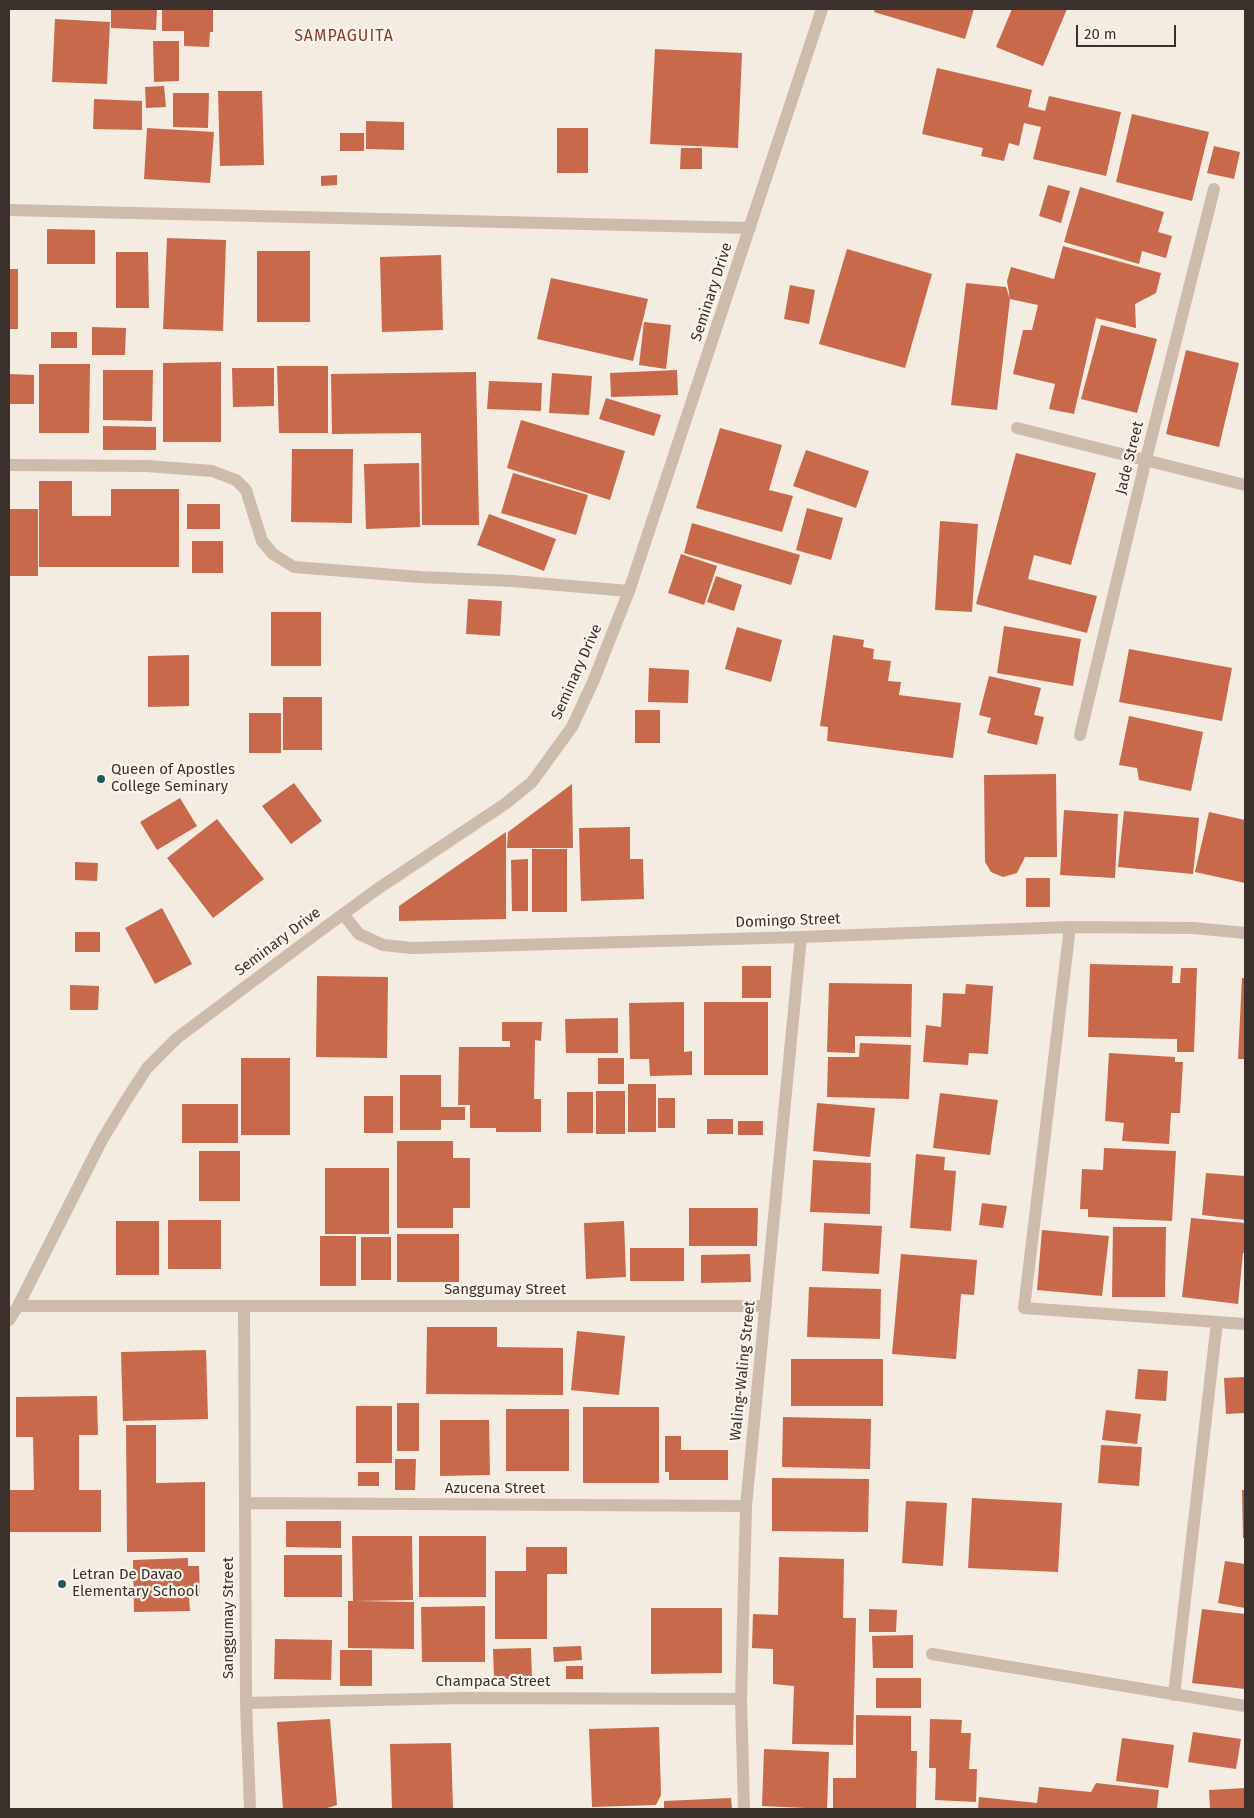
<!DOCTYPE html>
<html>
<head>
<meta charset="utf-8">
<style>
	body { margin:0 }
	#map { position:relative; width:1254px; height:1818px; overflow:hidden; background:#f4ebe1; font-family:"Fira Sans",sans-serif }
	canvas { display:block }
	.frame { position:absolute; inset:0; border:10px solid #3b302b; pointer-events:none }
	.scale { position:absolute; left:1076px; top:25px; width:100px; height:22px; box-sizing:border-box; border:2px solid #3b302b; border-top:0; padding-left:6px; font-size:15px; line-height:18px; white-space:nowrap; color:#3b302b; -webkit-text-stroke:4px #fbf5ee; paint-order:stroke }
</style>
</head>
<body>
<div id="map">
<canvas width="1254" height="1818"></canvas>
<div class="frame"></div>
<div class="scale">20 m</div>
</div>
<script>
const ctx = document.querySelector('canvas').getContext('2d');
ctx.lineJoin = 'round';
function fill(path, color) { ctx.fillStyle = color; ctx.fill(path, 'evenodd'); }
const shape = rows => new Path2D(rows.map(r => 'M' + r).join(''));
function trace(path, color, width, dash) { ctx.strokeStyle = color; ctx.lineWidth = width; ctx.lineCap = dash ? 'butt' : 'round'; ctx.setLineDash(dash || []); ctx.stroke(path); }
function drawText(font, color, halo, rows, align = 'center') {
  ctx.font = font + ' "Fira Sans",sans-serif'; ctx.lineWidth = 4.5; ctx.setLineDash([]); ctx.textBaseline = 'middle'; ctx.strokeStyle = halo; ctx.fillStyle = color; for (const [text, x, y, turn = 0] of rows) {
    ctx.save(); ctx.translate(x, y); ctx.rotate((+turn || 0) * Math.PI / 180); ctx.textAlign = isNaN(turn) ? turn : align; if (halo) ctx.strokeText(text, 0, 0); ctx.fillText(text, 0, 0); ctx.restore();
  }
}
const building = shape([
	[111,9,157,9,156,30,111,28],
	[162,9,213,9,213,32,210,32,209,47,184,46,184,31,162,31],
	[875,9,974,9,965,39,874,12],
	[1012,9,1067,9,1043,66,996,47],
	[55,19,110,22,107,84,52,82],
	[153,41,179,41,179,81,154,82],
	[655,49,742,53,738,148,650,144],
	[937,68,1032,90,1028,107,1045,111,1049,96,1121,112,1106,176,1033,159,1041,127,1024,123,1019,146,1009,143,1004,161,981,156,983,148,922,134],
	[164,86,166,107,146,108,145,87],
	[218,91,262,91,264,165,220,166],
	[173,93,209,93,208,128,173,127],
	[94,99,142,101,142,130,93,129],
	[1132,114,1209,132,1192,201,1116,182],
	[366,121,404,122,404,150,366,149],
	[147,128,214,132,210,183,144,179],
	[557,128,588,128,588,173,557,173],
	[340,133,364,133,364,151,340,151],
	[1214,146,1240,152,1234,179,1207,173],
	[681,148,702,148,702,169,680,169],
	[337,175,337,185,321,186,321,176],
	[1048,185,1070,191,1061,223,1039,216],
	[1080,187,1164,212,1158,232,1172,236,1166,258,1142,251,1139,264,1064,242],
	[47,229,95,230,95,264,47,264],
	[167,238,226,240,223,331,163,329],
	[1063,246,1161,273,1156,293,1135,304,1136,328,1096,318,1074,414,1049,409,1055,384,1013,374,1023,330,1032,330,1038,305,1010,299,1007,281,1011,267,1054,279],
	[847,249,932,274,905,368,819,344],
	[257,251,310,251,310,322,257,322],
	[116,252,148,252,149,308,116,308],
	[441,255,443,330,382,332,380,257],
	[9,269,18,269,18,329,9,329],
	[551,278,648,299,633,361,537,339],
	[966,283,1006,287,1010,299,997,410,951,405],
	[790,285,815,290,809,324,784,319],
	[644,322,671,325,666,369,639,365],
	[1101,325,1157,339,1137,413,1081,399],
	[92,327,126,328,125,355,92,355],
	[51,332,77,332,77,348,51,348],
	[1186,350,1239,363,1219,447,1166,434],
	[221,362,221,442,163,442,163,363],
	[39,364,90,364,89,433,39,433],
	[277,366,328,366,328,433,279,433],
	[232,368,274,368,274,406,233,407],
	[103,370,153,370,152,421,103,420],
	[677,370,678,395,611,397,610,373],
	[476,372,479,525,422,525,421,433,332,434,331,374],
	[552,373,592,376,589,415,549,413],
	[9,374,34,375,34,404,9,404],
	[489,381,542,383,541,411,487,409],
	[606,398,661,415,654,436,599,419],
	[521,420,625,451,610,500,507,468],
	[103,426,156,427,156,450,103,450],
	[720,428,782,445,769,490,793,496,782,532,696,508],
	[292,449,353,449,352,523,291,522],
	[806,450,869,471,856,508,793,486],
	[1016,453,1096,473,1071,565,1034,555,1028,579,1097,596,1087,633,976,604],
	[419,463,420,527,366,529,364,464],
	[513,473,588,495,576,535,501,513],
	[39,481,72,481,72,516,111,516,111,489,179,489,179,567,39,567],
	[187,504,220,504,220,529,187,529],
	[807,508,843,518,831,560,796,550],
	[9,509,38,509,38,576,9,576],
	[489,514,556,539,544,571,477,545],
	[940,521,978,524,972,612,935,610],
	[692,523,800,555,791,585,684,553],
	[192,541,223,541,223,573,192,573],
	[681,554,717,566,704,605,668,593],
	[716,576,742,585,734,611,707,602],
	[468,599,502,601,500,636,466,634],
	[271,612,321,612,321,666,271,666],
	[1004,626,1081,639,1073,686,997,673],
	[737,627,782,640,771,682,725,669],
	[833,635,864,640,863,647,874,649,873,659,891,661,888,681,901,682,899,695,961,703,953,758,827,741,828,727,820,726],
	[1129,649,1232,668,1222,721,1119,702],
	[189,655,189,706,148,707,148,656],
	[649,668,689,670,688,703,648,702],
	[989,676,1041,688,1034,715,1044,717,1037,745,987,733,991,718,979,715],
	[283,697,322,697,322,750,283,750],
	[635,710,660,710,660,743,635,743],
	[249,713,281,713,281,753,249,753],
	[1129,716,1203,732,1191,791,1139,780,1137,768,1119,765],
	[1056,774,1057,857,1025,857,1017,873,1003,877,991,872,985,862,984,775],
	[294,783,322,821,291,844,262,806],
	[572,784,573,848,507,848,508,832],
	[180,798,197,826,157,850,140,822],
	[1064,810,1118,814,1115,878,1060,875],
	[1124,811,1199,818,1193,874,1118,867],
	[1209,812,1245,820,1245,883,1195,872],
	[217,819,264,879,213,918,167,858],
	[630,827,630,859,643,859,644,899,581,901,579,828],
	[506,832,506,919,399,921,399,906],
	[532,849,567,849,567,912,532,912],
	[528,859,528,911,512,911,511,860],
	[75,862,98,863,97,881,75,880],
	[1026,878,1050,878,1050,907,1026,907],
	[162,908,192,964,155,984,125,928],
	[75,932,100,932,100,952,75,952],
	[1090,964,1173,966,1172,983,1180,983,1181,968,1197,968,1194,1052,1177,1052,1177,1039,1088,1037],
	[742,966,771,966,771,998,742,998],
	[317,976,388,977,387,1058,316,1057],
	[1242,978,1245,978,1245,1059,1238,1059],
	[829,983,912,984,911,1037,855,1036,855,1053,827,1052],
	[966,984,993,986,988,1054,969,1053,968,1065,923,1062,926,1025,941,1027,943,993,965,994],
	[70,985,99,986,98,1010,70,1010],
	[684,1002,684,1052,692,1051,692,1075,650,1076,649,1059,630,1059,629,1003],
	[704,1002,768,1002,768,1075,704,1075],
	[618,1018,618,1053,566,1053,565,1019],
	[502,1022,542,1022,541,1041,535,1040,534,1099,541,1099,541,1132,496,1132,496,1128,470,1128,470,1105,458,1105,459,1047,510,1047,510,1041,502,1041],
	[860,1043,911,1045,909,1099,827,1097,828,1057,859,1057],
	[1109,1053,1175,1057,1175,1062,1183,1062,1180,1113,1171,1113,1169,1144,1122,1141,1124,1123,1105,1121],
	[241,1058,290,1058,290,1135,241,1135],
	[598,1058,624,1058,624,1084,598,1084],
	[400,1075,441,1075,441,1107,465,1107,465,1120,441,1120,441,1130,400,1130],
	[628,1084,656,1084,656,1132,628,1132],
	[596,1091,625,1091,625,1134,596,1134],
	[567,1092,593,1092,593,1133,567,1133],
	[940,1093,998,1100,990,1155,933,1148],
	[364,1096,393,1096,393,1133,364,1133],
	[658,1098,675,1098,675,1128,658,1128],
	[817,1103,875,1108,870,1157,813,1151],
	[182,1104,238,1104,238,1143,182,1143],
	[707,1119,733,1119,733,1134,707,1134],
	[738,1121,763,1121,763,1135,738,1135],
	[397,1141,453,1141,453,1158,470,1158,470,1208,453,1208,453,1228,397,1228],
	[1104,1148,1176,1151,1172,1221,1088,1217,1088,1209,1080,1209,1082,1169,1103,1170],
	[199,1151,240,1151,240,1201,199,1201],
	[916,1154,945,1157,944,1170,956,1171,951,1231,910,1228],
	[813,1160,871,1163,870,1214,810,1212],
	[325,1168,389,1168,389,1234,325,1234],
	[1206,1173,1245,1176,1245,1220,1202,1215],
	[982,1203,1007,1206,1003,1228,979,1225],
	[689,1208,758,1208,757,1246,689,1246],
	[1191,1218,1245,1223,1245,1253,1243,1253,1238,1304,1182,1297],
	[168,1220,221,1220,221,1269,168,1269],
	[116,1221,159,1221,159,1275,116,1275],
	[624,1221,626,1277,586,1279,584,1223],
	[824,1223,882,1226,879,1274,822,1271],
	[1113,1227,1166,1227,1165,1297,1112,1297],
	[1042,1230,1109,1236,1102,1296,1037,1290],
	[397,1234,459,1234,459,1282,397,1282],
	[320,1236,356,1236,356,1286,320,1286],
	[361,1237,391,1237,391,1280,361,1280],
	[630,1248,684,1248,684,1281,630,1281],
	[750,1254,751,1282,701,1283,701,1255],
	[901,1254,977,1260,974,1295,961,1294,956,1359,892,1354],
	[809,1287,881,1289,880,1339,807,1337],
	[427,1327,497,1327,497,1347,563,1348,563,1395,426,1394],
	[577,1331,625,1336,619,1395,571,1390],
	[206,1350,208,1419,123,1421,121,1352],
	[791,1359,883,1359,883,1406,791,1406],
	[1138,1369,1168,1371,1166,1401,1135,1399],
	[1245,1377,1245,1413,1226,1414,1224,1378],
	[97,1396,98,1435,79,1435,79,1490,101,1490,101,1532,9,1532,9,1490,34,1490,33,1437,16,1437,16,1397],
	[397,1403,419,1403,419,1451,397,1451],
	[356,1406,392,1406,392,1463,356,1463],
	[583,1407,659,1407,659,1483,583,1483],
	[506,1409,569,1409,569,1471,506,1471],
	[1106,1410,1141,1414,1137,1444,1102,1440],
	[783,1417,871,1419,870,1469,782,1467],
	[440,1420,489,1420,490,1475,440,1476],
	[126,1425,156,1425,156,1483,205,1482,205,1552,127,1552],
	[665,1436,681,1436,681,1450,728,1450,728,1480,669,1480,669,1472,665,1472],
	[1101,1445,1142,1447,1139,1486,1098,1483],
	[395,1459,416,1459,415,1490,395,1490],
	[358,1472,379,1472,379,1486,358,1486],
	[772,1478,869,1479,868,1532,772,1531],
	[1242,1490,1245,1490,1245,1538,1243,1538],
	[972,1498,1062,1503,1058,1572,968,1568],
	[906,1501,947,1503,943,1566,902,1563],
	[286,1521,341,1521,341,1548,286,1547],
	[352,1536,412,1536,413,1600,356,1601,414,1602,414,1649,348,1648,348,1601,353,1601],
	[419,1536,486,1536,486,1597,419,1597],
	[526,1547,567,1547,567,1574,547,1574,547,1639,495,1639,495,1571,526,1571],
	[284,1555,342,1555,342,1597,284,1597],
	[779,1557,844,1559,843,1618,856,1618,853,1745,792,1744,794,1686,773,1684,773,1649,752,1648,753,1614,778,1615],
	[188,1558,188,1566,199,1566,200,1597,189,1597,190,1611,134,1612,133,1560],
	[1225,1561,1245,1564,1245,1608,1218,1603],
	[485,1606,485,1662,422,1662,421,1607],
	[651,1608,722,1608,722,1673,651,1674],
	[869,1609,897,1610,896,1632,869,1632],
	[1202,1609,1245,1614,1245,1689,1192,1683],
	[913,1635,913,1668,873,1668,872,1636],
	[275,1639,332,1640,331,1680,274,1679],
	[581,1646,582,1660,554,1662,553,1647],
	[531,1648,532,1679,494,1679,493,1649],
	[340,1650,372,1650,372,1686,340,1686],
	[566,1666,583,1666,583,1679,566,1679],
	[876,1678,921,1678,921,1708,876,1708],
	[856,1715,911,1716,911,1751,917,1751,916,1809,833,1809,833,1778,856,1778],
	[330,1719,337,1805,324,1809,283,1809,277,1722],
	[930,1719,962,1720,961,1733,971,1733,969,1769,977,1769,976,1802,935,1800,936,1768,929,1768],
	[659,1727,661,1795,656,1805,592,1807,589,1729],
	[1193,1732,1241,1739,1236,1769,1188,1762],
	[1122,1738,1174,1745,1168,1788,1116,1781],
	[451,1743,453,1809,392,1809,390,1744],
	[764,1749,829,1752,827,1809,762,1806],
	[1096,1783,1159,1790,1157,1809,978,1809,979,1797,1037,1803,1039,1787,1091,1792],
	[1245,1788,1245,1809,1210,1809,1209,1790],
	[731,1798,732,1809,664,1809,664,1801]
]);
const minor = shape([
	[9,210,750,228],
	[1017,428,1245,485],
	[9,465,147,466,212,471,236,480,246,490,262,541,273,554,294,567,420,577,512,581,629,591],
	[1080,735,1146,459,1214,189],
	[343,914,359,934,383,945,412,948,801,937,1070,927,1194,928,1245,933],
	[1070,927,1024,1308,1245,1324],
	[18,1306,766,1306],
	[244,1306,246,1703,250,1809],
	[9,1320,18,1306,102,1140,125,1102,147,1068,177,1038,316,934,376,890,505,804,532,782,572,727,593,682,629,591,822,9],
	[245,1503,746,1506],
	[932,1654,1245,1706],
	[1174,1695,1217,1322],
	[246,1703,463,1698,741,1699],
	[744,1809,741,1699,746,1506,801,937]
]);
const markers = [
	[101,779,5,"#1f5a5e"],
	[62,1584,5,"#1f5a5e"]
];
const streetNames = [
	["Seminary Drive",712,292,-72],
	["Jade Street",1130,458,-76],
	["Seminary Drive",577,672,-66],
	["Domingo Street",788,921,-2],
	["Seminary Drive",278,942,-37],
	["Sanggumay Street",505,1290],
	["Waling-Waling Street",743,1371,-84],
	["Azucena Street",495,1489],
	["Sanggumay Street",229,1618,-90],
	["Champaca Street",493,1682]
];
const poiNames = [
	["Queen of Apostles",111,770],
	["College Seminary",111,787],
	["Letran De Davao",72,1575],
	["Elementary School",72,1592]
];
const neighbourhoodNames = [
	["SAMPAGUITA",344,37]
];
fill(building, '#c8694b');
trace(minor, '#cdbbac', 12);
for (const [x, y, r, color] of markers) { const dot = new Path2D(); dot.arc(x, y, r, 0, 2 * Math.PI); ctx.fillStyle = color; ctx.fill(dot); trace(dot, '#fbf5ee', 2); }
drawText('15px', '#3b302b', '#fbf5ee', streetNames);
drawText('15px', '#3b302b', '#fbf5ee', poiNames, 'left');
ctx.letterSpacing = '1px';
drawText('16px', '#8c3b22', '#fbf5ee', neighbourhoodNames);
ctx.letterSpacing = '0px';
</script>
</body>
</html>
